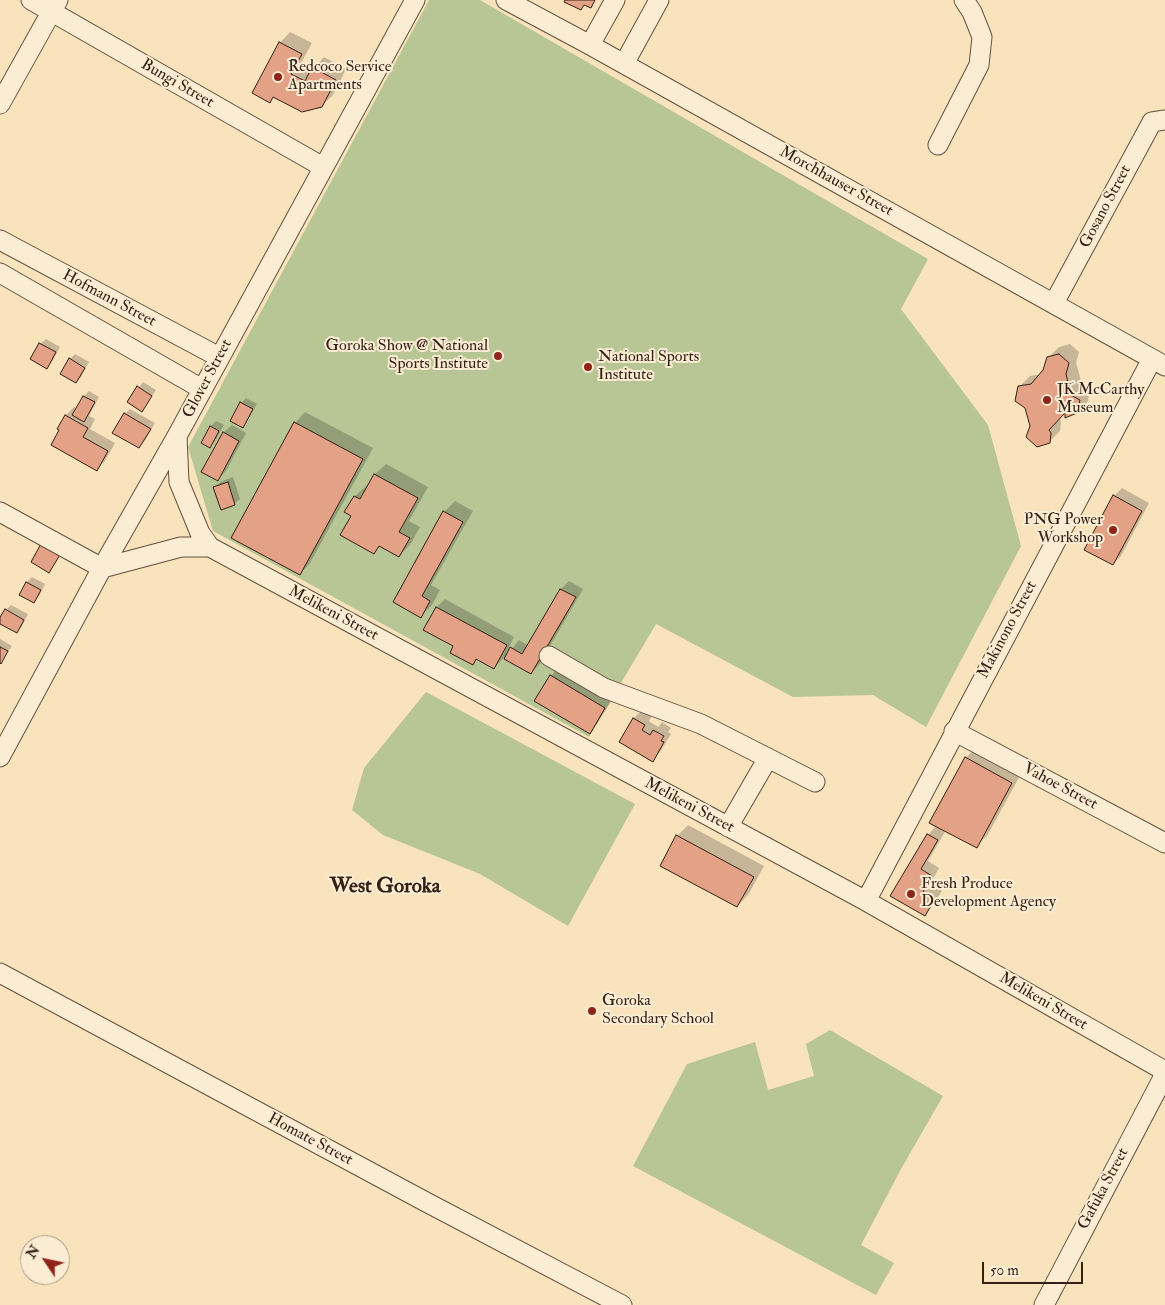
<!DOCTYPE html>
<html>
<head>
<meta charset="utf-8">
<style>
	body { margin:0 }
	#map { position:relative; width:1165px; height:1305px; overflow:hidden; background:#f8e3bd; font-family:"IM FELL Double Pica",serif }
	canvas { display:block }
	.north { position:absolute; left:20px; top:1235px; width:50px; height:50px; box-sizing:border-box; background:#faedd4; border:1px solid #ab9b87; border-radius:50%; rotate:304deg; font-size:14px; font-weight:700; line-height:20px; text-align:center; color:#341f14 }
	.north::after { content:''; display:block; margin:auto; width:18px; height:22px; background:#8f2418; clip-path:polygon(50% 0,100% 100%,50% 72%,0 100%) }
	.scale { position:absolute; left:982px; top:1262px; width:101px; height:22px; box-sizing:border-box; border:2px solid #341f14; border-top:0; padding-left:6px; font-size:15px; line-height:18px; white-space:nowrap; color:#341f14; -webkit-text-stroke:4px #faedd4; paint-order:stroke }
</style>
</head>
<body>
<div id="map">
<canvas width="1165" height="1305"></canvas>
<div class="north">N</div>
<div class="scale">50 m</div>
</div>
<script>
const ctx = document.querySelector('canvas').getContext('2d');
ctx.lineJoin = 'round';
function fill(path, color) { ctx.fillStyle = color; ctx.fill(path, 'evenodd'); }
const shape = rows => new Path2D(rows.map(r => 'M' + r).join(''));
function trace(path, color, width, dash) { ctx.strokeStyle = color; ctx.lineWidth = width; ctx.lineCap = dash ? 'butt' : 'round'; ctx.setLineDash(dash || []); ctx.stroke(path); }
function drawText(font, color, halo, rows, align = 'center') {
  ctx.font = font + ' "IM FELL Double Pica",serif'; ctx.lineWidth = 4; ctx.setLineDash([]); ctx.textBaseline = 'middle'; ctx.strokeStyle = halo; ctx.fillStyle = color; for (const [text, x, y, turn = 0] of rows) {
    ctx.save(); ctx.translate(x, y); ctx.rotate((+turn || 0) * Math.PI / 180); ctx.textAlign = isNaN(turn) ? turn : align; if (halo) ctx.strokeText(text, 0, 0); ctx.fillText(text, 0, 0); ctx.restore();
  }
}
const green = shape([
	[429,0,480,0,928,259,901,309,988,425,1021,546,926,727,873,695,793,697,656,624,589,737,213,531,188,447],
	[426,692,635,804,568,926,480,874,383,835,352,810,364,768],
	[830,1030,943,1096,901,1169,861,1245,894,1263,876,1295,633,1166,687,1064,755,1042,768,1090,814,1076,806,1044]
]);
const shadow = shape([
	[290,32,312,43,301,63,313,69,324,57,346,69,333,95,321,106,274,96,270,101,280,43],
	[46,339,60,347,52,362,47,367,32,359,40,344],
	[1070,344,1079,352,1076,363,1082,384,1090,389,1088,401,1077,412,1066,411,1059,418,1061,422,1060,431,1049,442,1031,426,1019,387,1030,376,1041,374,1044,370,1048,358,1059,347],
	[75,354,89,362,81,377,76,382,70,359],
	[143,382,156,390,142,411,128,402],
	[89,391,99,397,89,416,95,419,90,429,115,443,105,461,97,469,59,428,66,415,74,407,77,409,84,396],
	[246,398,257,404,247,421,242,426,241,403],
	[130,409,155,423,144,442,139,447,125,414],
	[305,412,373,448,310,563,300,574,295,423],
	[216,421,224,425,215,441,210,446,203,442,211,426],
	[232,425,246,433,226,471,218,479,224,432],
	[386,464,428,487,409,521,420,527,410,545,399,556,381,545,374,553,352,515,346,512,355,496,366,486,368,487,375,474],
	[233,477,240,499,234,504,215,487,220,482],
	[1122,488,1149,503,1121,556,1113,564,1114,496],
	[455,501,473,511,431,585,440,590,432,605,421,616,395,601,444,512],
	[32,577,45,584,39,596,34,601,21,594,27,582],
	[569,581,583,589,539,665,531,673,504,657,494,668,477,659,473,664,455,645,425,629,437,607,445,599,514,637,506,653,508,654,519,640,529,646,561,589],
	[11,605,28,614,22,626,17,632,0,622,6,610],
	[0,639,12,646,1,662,0,662],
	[558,668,612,700,597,724,589,732,551,676],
	[642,710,652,716,649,721,658,727,662,722,671,728,668,732,671,734,660,752,652,760,621,741,634,718],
	[976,747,1022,772,987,836,976,846,946,830,928,861,939,868,930,884,942,891,932,906,924,914,892,895,928,835,937,825,966,758],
	[688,825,764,866,748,895,737,906,677,836]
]);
const building = shape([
	[565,0,595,0,591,8,584,5,581,10,564,2,565,0],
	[279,42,302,54,291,74,305,81,312,67,336,80,322,107,302,112,273,97,270,103,252,93,279,42],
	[39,343,56,352,47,369,30,359,39,343],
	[1059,354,1069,363,1066,374,1071,395,1080,400,1077,413,1065,418,1065,413,1049,430,1051,433,1050,443,1037,447,1026,437,1030,426,1025,408,1015,401,1018,386,1031,384,1043,370,1047,357,1059,354],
	[69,358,85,368,76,383,60,374,69,358],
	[137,386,152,396,142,412,127,402,137,386],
	[83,396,95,402,84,422,72,415,83,396],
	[240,402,253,409,243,428,230,421,240,402],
	[124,413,151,429,139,448,112,433,124,413],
	[65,415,88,428,83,437,108,451,97,471,51,445,59,430,57,429,65,415],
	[294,422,363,459,300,575,231,538,294,422],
	[210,426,219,431,210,448,201,443,210,426],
	[223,432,239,441,218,481,201,472,223,432],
	[374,474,418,498,399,532,410,538,399,557,379,546,374,554,340,535,351,516,344,512,354,496,360,499,374,474],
	[228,482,235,505,221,510,213,487,228,482],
	[1113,495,1142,511,1113,565,1084,550,1113,495],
	[443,511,463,522,422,596,430,601,421,618,393,602,443,511],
	[42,542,61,553,49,573,31,562,42,542],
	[26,582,41,590,34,603,19,595,26,582],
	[560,589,576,597,531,674,504,659,510,647,522,654,560,589],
	[436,607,507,645,494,669,476,659,473,665,450,653,453,646,423,630,436,607],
	[5,609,24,620,17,633,0,624,0,617,5,609],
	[0,647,8,651,1,664,0,663,0,647],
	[550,675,605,708,590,734,534,701,550,675],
	[633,718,645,725,642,730,650,735,653,730,664,736,661,741,664,742,653,762,619,742,633,718],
	[965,757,1012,783,977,848,929,823,965,757],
	[927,834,938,840,921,869,932,876,923,892,935,899,925,916,890,896,927,834],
	[676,835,754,877,737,907,660,866,676,835]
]);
const minor = shape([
	[31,0,323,167],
	[506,0,590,45,1165,366],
	[590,45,615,0],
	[624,64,659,0],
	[0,104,58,0],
	[938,145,979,65,982,37,972,12,964,0],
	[0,240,219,357],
	[0,273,202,389],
	[1054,303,1152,122,1165,120],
	[177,436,179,482,200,533,210,547,866,901,1165,1071],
	[0,512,102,568,181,547,210,547],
	[549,656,604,688,701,724,815,782],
	[954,731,1165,843],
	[0,757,102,568,177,436,415,0],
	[728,827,768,758],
	[866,901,1152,359],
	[0,973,426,1202,622,1305],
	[1044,1305,1165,1074]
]);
const markers = [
	[278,77,5,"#8f2418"],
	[498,356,5,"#8f2418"],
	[588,367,5,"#8f2418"],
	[1047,400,5,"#8f2418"],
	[1113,530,5,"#8f2418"],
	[911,894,5,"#8f2418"],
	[592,1011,5,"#8f2418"]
];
const poiNames = [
	["Redcoco Service",288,68],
	["Apartments",288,86],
	["Goroka Show @ National",488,347,"right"],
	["Sports Institute",488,365,"right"],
	["National Sports",598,358],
	["Institute",598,376],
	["JK McCarthy",1057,391],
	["Museum",1057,409],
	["PNG Power",1103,521,"right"],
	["Workshop",1103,539,"right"],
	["Fresh Produce",921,885],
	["Development Agency",921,903],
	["Goroka",602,1002],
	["Secondary School",602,1020]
];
const streetNames = [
	["Bungi Street",177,84,30],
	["Morchhauser Street",836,182,29],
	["Gosano Street",1106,207,-62],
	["Hofmann Street",109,299,28],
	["Glover Street",208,379,-62],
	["Melikeni Street",333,614,28],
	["Makinono Street",1008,630,-62],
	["Vahoe Street",1060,787,28],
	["Melikeni Street",689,806,28],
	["Melikeni Street",1043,1002,30],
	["Homate Street",310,1140,28],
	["Gafuka Street",1104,1189,-62]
];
const districtNames = [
	["West Goroka",385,887]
];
fill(green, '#b8c595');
fill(shadow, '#0003');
fill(building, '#e3a285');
trace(building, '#341f14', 1);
trace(minor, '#65503e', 21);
trace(minor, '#faedd4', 19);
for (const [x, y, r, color] of markers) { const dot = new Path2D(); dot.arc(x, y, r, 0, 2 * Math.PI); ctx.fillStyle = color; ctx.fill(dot); trace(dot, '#faedd4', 2); }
drawText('16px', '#341f14', '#faedd4', poiNames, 'left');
drawText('16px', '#341f14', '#faedd4', streetNames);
drawText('bold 21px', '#341f14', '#faedd4', districtNames);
</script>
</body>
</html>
